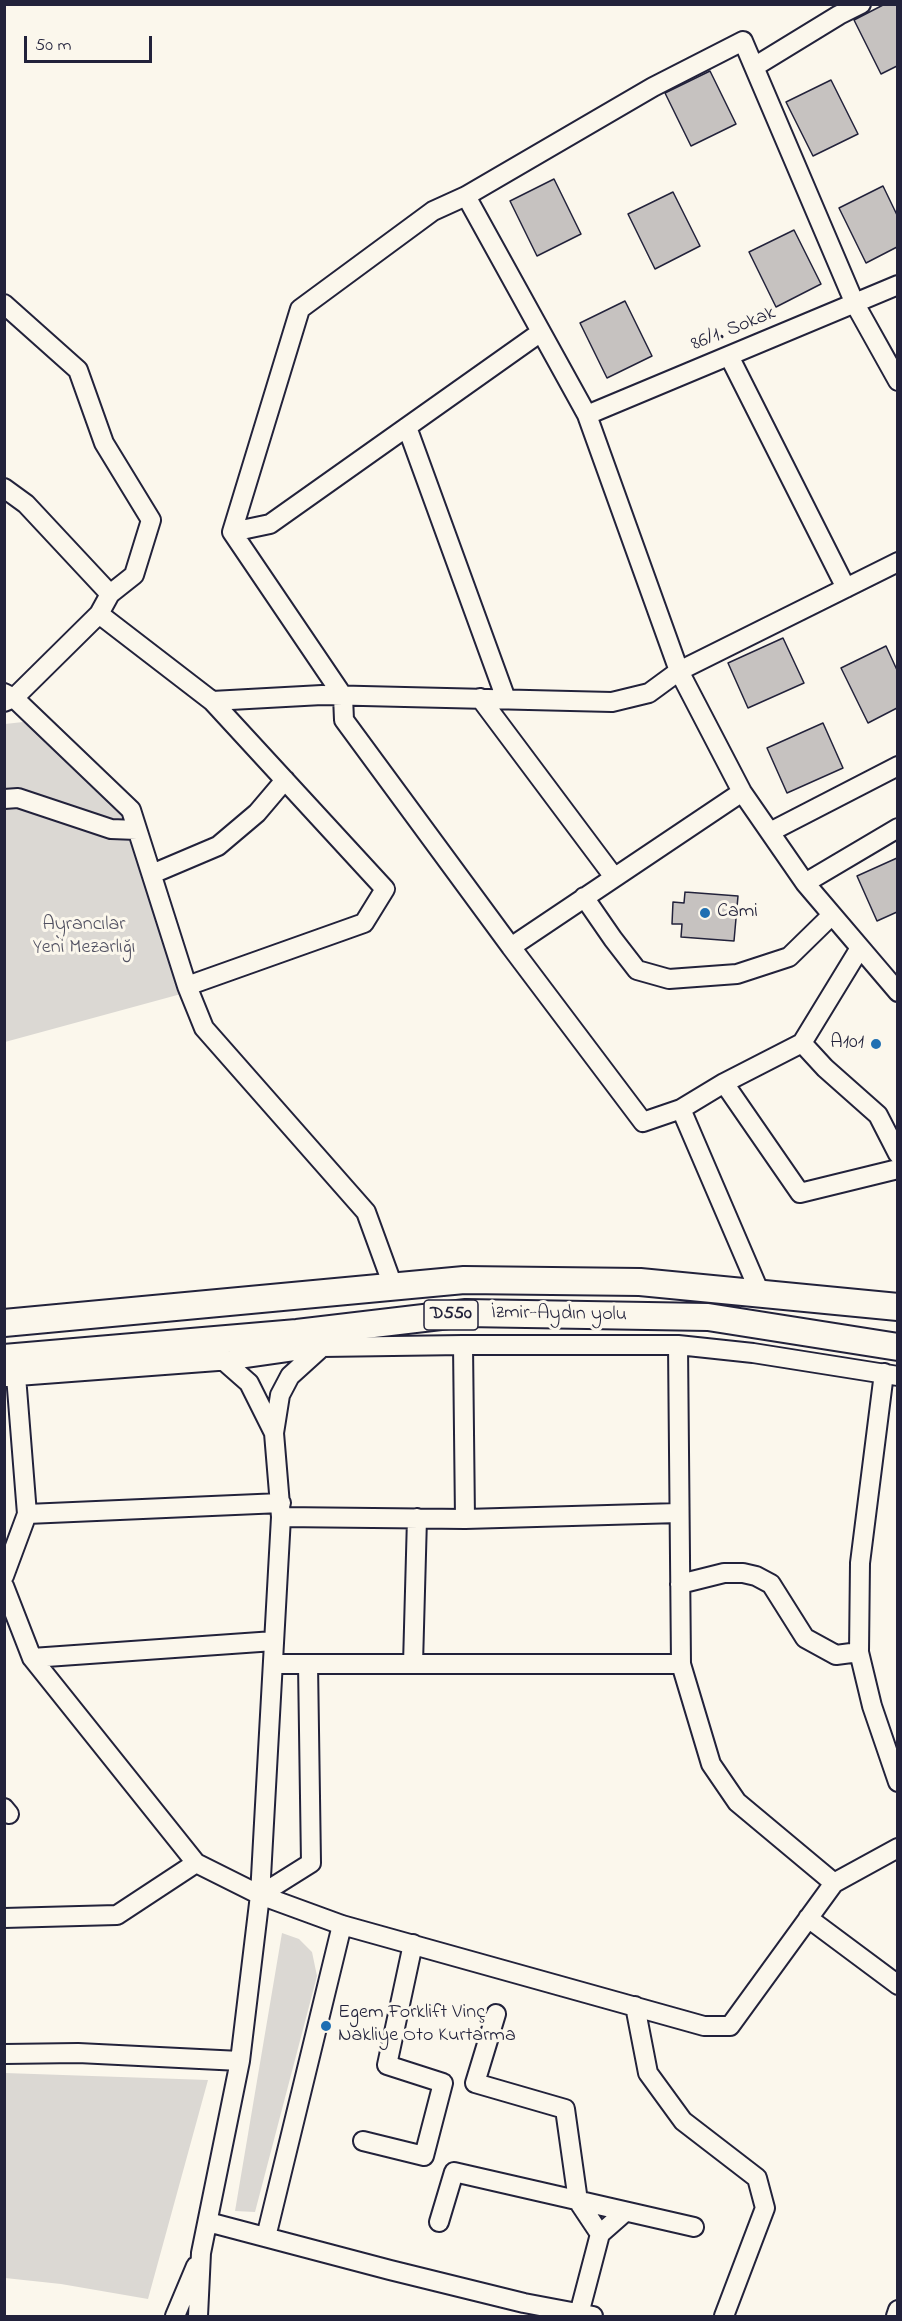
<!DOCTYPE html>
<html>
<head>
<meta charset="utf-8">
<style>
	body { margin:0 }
	#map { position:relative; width:902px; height:2321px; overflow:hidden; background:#fbf7ec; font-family:"Indie Flower",sans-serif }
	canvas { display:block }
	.frame { position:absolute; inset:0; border:6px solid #22223b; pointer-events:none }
	.scale { position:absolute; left:24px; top:36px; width:128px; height:27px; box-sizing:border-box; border:3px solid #22223b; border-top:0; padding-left:8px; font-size:18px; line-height:21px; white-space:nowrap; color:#22223b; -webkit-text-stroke:4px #fbf7ec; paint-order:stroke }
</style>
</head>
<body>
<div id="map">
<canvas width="902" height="2321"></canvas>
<div class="frame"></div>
<div class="scale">50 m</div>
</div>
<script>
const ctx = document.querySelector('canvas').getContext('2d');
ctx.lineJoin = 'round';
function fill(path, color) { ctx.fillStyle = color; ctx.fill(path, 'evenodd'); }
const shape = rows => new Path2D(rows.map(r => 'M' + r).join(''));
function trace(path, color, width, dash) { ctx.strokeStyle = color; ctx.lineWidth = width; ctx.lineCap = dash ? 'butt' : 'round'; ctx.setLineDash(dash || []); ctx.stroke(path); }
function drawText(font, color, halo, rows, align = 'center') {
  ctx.font = font + ' "Indie Flower",sans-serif'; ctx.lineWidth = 6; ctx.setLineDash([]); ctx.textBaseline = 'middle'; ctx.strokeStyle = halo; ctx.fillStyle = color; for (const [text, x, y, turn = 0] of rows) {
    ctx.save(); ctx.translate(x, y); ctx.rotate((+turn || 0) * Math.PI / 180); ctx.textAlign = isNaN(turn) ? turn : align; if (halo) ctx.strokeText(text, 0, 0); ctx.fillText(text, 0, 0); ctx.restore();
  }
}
const green = shape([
	[23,722,102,784,119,805,147,870,181,994,5,1042,5,724],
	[282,1933,299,1939,312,1952,317,1976,255,2212,235,2211],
	[5,2073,208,2080,148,2299,61,2284,5,2278]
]);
const building = shape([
	[885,4,897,4,897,66,881,74,854,20,885,4],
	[710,71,736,124,691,146,665,93,710,71],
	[831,80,858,134,813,156,786,102,831,80],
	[554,179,581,234,537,256,510,201,554,179],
	[883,186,897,215,897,247,866,263,839,208,883,186],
	[673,192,700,246,655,269,628,214,673,192],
	[794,230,821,284,776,307,749,252,794,230],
	[625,301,652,356,607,378,580,323,625,301],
	[783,638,804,683,748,708,728,663,783,638],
	[886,646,897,670,897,708,868,723,841,668,886,646],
	[823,723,843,768,787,793,767,748,823,723],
	[897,858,897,912,877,921,857,876,897,858],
	[685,892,738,896,734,941,681,937,682,924,672,924,673,902,684,903,685,892]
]);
const minor = shape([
	[754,67,839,15,861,4],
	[466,196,587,415,679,671,742,792,805,883,898,992],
	[4,304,78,370,104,443,151,520,134,575,110,594],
	[729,356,846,588],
	[587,415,898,285],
	[407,427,506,699],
	[4,488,26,504,110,594,99,614,14,698,4,702],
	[232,532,270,524,541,332],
	[99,614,212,701,385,889,364,923,187,986],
	[4,693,14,698,131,810,187,986,204,1028,366,1212,393,1286],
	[480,698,614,877],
	[212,701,322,695,612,702,649,693,679,671,898,562],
	[4,799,18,798,111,829,137,830],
	[770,832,898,766],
	[152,874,218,846,257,813,285,780],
	[805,883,898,828],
	[584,897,613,939,637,970,669,979,737,974,789,957,832,915],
	[511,947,344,720,343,696,232,532,300,309,433,211,466,196,653,87,743,41,855,304,898,381],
	[802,1043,825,1068,878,1115,898,1154],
	[724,1083,802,1043,860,948],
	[681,1109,643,1122,511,947,742,792],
	[760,1293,681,1109,724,1083,800,1193,898,1169],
	[463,1345,465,1519],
	[678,1345,681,1664,711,1764,737,1802,834,1883,898,1848],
	[224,1361,249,1383,274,1433],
	[884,1373,860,1563,859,1652,872,1706,898,1782],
	[4,1377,231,1360,322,1347,463,1345,678,1345,753,1353,898,1376],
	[27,1514,281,1503],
	[281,1517,465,1519,679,1513],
	[4,1576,27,1514,16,1376],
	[680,1584,724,1573,743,1573,756,1576,771,1584,805,1638,836,1655,859,1652],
	[4,1586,32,1658,196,1863,260,1895,342,1925,704,2026,730,2026,834,1883],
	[32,1658,274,1641],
	[274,1664,681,1664],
	[413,1664,417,1518],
	[4,1808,9,1814],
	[260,1895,311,1863,308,1664],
	[4,1918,117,1915,196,1863],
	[808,1918,898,1985],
	[635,2006,648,2073,683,2121,757,2178,765,2208,724,2316],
	[496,2014,475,2083,565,2109,578,2201,600,2234],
	[4,2054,78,2053,240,2061],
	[363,2141,424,2156,443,2083,387,2065,413,1944],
	[208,2222,390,2270,524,2303,593,2316],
	[439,2222,454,2172,694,2227],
	[266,2237,342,1925],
	[579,2314,600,2234,625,2212],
	[175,2316,196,2266],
	[198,2316,201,2253,240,2061,260,1895,281,1517,274,1433,280,1395,290,1376,322,1347],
	[896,2316,898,2310]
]);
const highway = shape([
	[4,1323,464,1280,640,1282,898,1307],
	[4,1358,297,1333,466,1313,708,1317,898,1347]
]);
const markers = [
	[705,913,6,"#1f6fb2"],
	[876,1044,6,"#1f6fb2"],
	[326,2026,6,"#1f6fb2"]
];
const shields = [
	[451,1315,54]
];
const shieldNames = [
	["D550",451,1315]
];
const streetNames = [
	["86/1. Sokak",734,330,-22],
	["İzmir-Aydın yolu",559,1315,1]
];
const poiNames = [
	["Cami",717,913],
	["A101",864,1044,"right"],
	["Egem Forklift Vinç",338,2014],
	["Nakliye Oto Kurtarma",338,2037]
];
const parkNames = [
	["Ayrancılar",84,926],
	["Yeni Mezarlığı",84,949]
];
fill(green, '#dbd8d3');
fill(building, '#c6c2c0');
trace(building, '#22223b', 1.5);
trace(minor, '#22223b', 22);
trace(highway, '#22223b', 30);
trace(minor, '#fbf7ec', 18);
trace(highway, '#fbf7ec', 26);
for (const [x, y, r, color] of markers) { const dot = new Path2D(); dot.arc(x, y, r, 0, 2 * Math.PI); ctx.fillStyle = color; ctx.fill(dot); trace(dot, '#fbf7ec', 2); }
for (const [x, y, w] of shields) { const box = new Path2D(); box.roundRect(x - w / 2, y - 15, w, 30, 4.5); ctx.fillStyle = '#fbf7ec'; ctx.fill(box); trace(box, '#22223b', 1.5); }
drawText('bold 18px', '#22223b', null, shieldNames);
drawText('20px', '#22223b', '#fbf7ec', streetNames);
drawText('20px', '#22223b', '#fbf7ec', poiNames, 'left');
drawText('20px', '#505061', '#fbf7ec', parkNames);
</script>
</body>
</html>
